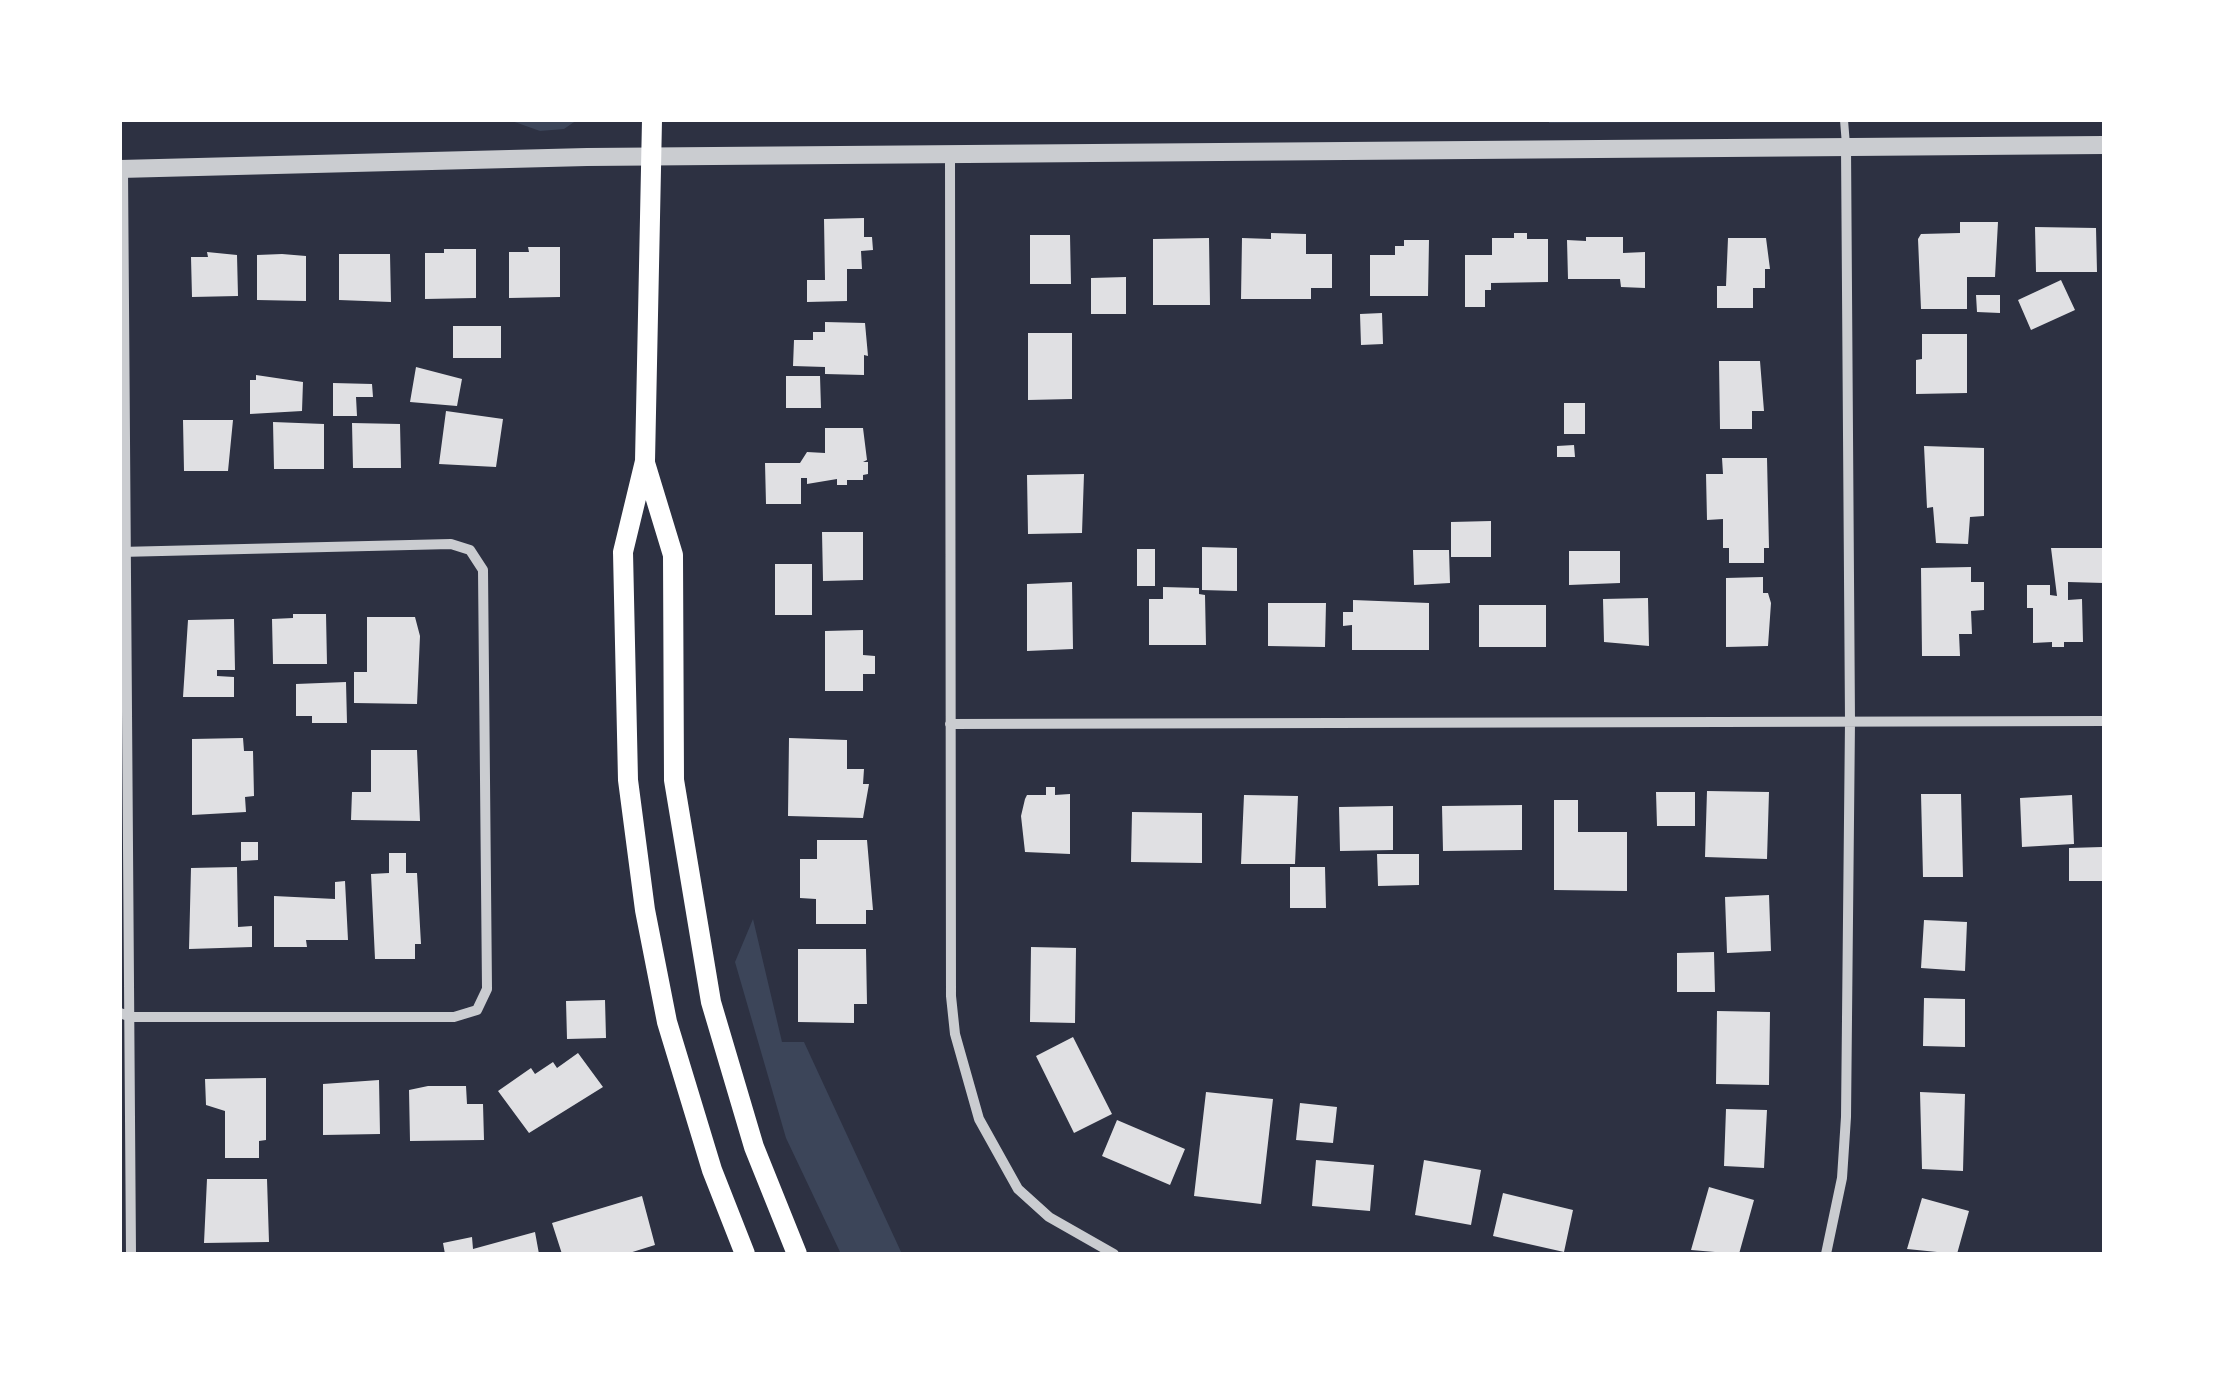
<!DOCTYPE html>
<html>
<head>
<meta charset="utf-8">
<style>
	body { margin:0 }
	#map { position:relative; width:2224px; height:1374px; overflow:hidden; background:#2d3142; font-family:"Nunito Sans",sans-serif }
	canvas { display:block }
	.frame { position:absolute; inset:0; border:122px solid #fff; pointer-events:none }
</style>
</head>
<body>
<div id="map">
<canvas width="2224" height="1374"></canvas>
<div class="frame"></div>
</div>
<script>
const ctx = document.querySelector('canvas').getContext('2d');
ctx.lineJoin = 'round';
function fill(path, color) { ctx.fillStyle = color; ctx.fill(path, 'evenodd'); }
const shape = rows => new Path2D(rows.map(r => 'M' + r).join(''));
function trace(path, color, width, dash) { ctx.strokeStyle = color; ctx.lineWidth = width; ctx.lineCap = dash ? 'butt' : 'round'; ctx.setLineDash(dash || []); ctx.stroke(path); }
const green = shape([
	[509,120,577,120,564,129,540,131],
	[1549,120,1805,120,1805,121,1549,123],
	[753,919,782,1042,804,1042,902,1254,841,1254,786,1138,735,962]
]);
const building = shape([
	[864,218,864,237,872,237,873,250,861,251,862,269,847,269,847,301,807,302,807,280,825,280,824,219],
	[1960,222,1998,222,1995,277,1967,277,1967,309,1921,309,1918,239,1921,234,1960,233],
	[2035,227,2096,228,2097,272,2036,272],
	[1271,233,1306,234,1306,254,1332,254,1332,288,1311,288,1311,299,1241,299,1242,238,1271,239],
	[1514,233,1527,233,1527,239,1548,239,1548,282,1491,283,1491,290,1485,290,1485,307,1465,307,1465,255,1492,255,1492,238,1514,238],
	[1030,235,1070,235,1071,284,1030,284],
	[1586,237,1623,237,1623,253,1645,252,1645,288,1621,287,1620,279,1568,279,1567,240,1586,241],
	[1209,238,1210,305,1153,305,1153,239],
	[1728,238,1766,238,1770,269,1765,269,1765,288,1753,288,1753,308,1717,308,1717,286,1726,286],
	[1404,240,1429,240,1428,296,1370,296,1370,255,1395,255,1395,246,1404,246],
	[528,247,560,247,560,297,509,298,509,252,529,252],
	[444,249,476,249,476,298,425,299,425,253,444,253],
	[207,252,237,255,238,296,192,297,191,257,208,257],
	[282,254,306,256,306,301,257,300,257,255],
	[339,254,390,254,391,302,339,300],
	[1126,277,1126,314,1091,314,1091,278],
	[2061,280,2075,310,2031,330,2018,300],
	[1976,295,2000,295,2000,313,1977,312],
	[1382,313,1383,344,1361,345,1360,314],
	[825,322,865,323,868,356,864,355,864,375,825,374,825,367,793,366,794,340,813,340,813,332,825,332],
	[453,326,501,326,501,358,453,358],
	[1028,333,1072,333,1072,399,1028,400],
	[1922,334,1967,334,1967,393,1916,394,1916,360,1922,359],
	[1719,361,1760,361,1764,411,1752,411,1752,429,1720,429],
	[416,367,462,379,457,406,410,402],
	[256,375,303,382,302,411,250,414,250,380,256,380],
	[786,376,820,376,821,408,786,408],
	[333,383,372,384,373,397,356,397,357,416,333,416],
	[1564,403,1585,403,1585,434,1564,434],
	[446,411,503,419,496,467,439,464],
	[183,420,233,420,228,471,184,471],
	[273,422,324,424,324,469,274,469],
	[352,423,400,424,401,468,353,468],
	[825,428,863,428,867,460,863,462,868,462,868,474,863,475,863,480,847,480,847,485,837,485,837,479,807,484,807,478,801,478,801,504,766,504,765,463,800,463,807,452,825,453],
	[1574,445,1575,457,1557,457,1557,446],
	[1924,446,1984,448,1984,516,1970,517,1968,544,1936,543,1933,507,1927,508],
	[1722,458,1767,458,1769,548,1764,548,1764,563,1729,563,1729,548,1723,548,1723,519,1707,520,1706,474,1723,474],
	[1084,474,1082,533,1028,534,1027,475],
	[1491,521,1491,557,1451,557,1451,522],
	[822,532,863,532,863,580,823,581],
	[1202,547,1237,548,1237,591,1202,590],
	[2051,548,2104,548,2104,583,2068,582,2068,600,2082,599,2083,642,2064,642,2064,647,2052,647,2052,642,2033,643,2033,608,2027,608,2027,585,2050,585,2050,595,2057,596],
	[1137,549,1155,549,1155,586,1137,586],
	[1413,550,1449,550,1450,583,1414,585],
	[1569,551,1620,551,1620,583,1569,585],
	[775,564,812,564,812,615,775,615],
	[1971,567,1971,582,1984,582,1984,610,1971,611,1972,634,1959,634,1960,656,1922,656,1921,568],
	[1763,577,1763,593,1768,593,1771,603,1768,646,1726,647,1726,578],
	[1072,582,1073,649,1027,651,1027,584],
	[1163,587,1199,588,1199,594,1205,595,1206,645,1149,645,1149,599,1163,599],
	[1648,598,1649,646,1604,642,1603,599],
	[1353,600,1429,603,1429,650,1352,650,1352,625,1343,626,1343,612,1353,612],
	[1268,603,1326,603,1325,647,1268,646],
	[1479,605,1546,605,1546,647,1479,647],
	[293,614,326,614,327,664,273,664,272,619,293,618],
	[367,617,415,617,420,636,417,704,354,703,354,672,367,672],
	[234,619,235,670,217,670,217,676,234,677,234,697,183,697,188,620],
	[863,630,863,655,875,656,875,674,863,674,863,691,825,691,825,631],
	[346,682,347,723,312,723,312,716,296,716,296,684],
	[243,738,244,751,253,751,254,796,245,797,246,812,192,815,192,739],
	[789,738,847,740,847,769,864,769,863,784,869,784,863,818,788,816],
	[371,750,417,750,420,821,351,820,352,792,371,792],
	[1046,787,1055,787,1055,795,1070,794,1070,854,1025,852,1021,816,1025,799,1027,795,1046,795],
	[1707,791,1769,792,1767,859,1705,857],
	[1656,792,1695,792,1695,826,1657,826],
	[1921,794,1961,794,1963,877,1923,877],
	[1244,795,1298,796,1295,864,1241,864],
	[2072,795,2074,844,2022,847,2020,798],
	[1554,800,1578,800,1578,832,1627,832,1627,891,1554,890],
	[1522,805,1522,850,1443,851,1442,806],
	[1393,806,1393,850,1340,851,1339,807],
	[1132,812,1202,813,1202,863,1131,862],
	[817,840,867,840,873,910,866,910,866,924,816,924,816,899,800,898,800,859,817,859],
	[241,842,258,842,258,860,241,861],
	[2102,847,2102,881,2069,881,2069,848],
	[389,853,406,853,406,873,417,873,421,944,415,944,415,959,375,959,371,874,389,873],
	[1377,854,1419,854,1419,885,1378,886],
	[237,867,238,927,252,926,252,947,189,949,191,868],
	[1290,867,1325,867,1326,908,1290,908],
	[345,881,348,940,306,940,307,947,274,947,274,896,335,899,335,882],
	[1769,895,1771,951,1727,953,1725,897],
	[1924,920,1967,922,1965,971,1921,968],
	[1031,947,1076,948,1075,1023,1030,1022],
	[798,949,866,949,867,1004,854,1004,854,1023,798,1022],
	[1714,952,1715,992,1677,992,1677,953],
	[1924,998,1965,999,1965,1047,1923,1046],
	[605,1000,606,1038,567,1039,566,1001],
	[1717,1011,1770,1012,1769,1085,1716,1084],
	[1073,1037,1112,1114,1074,1133,1036,1056],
	[578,1053,603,1087,529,1133,498,1091,531,1068,535,1074,553,1062,557,1068],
	[266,1078,266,1140,259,1141,259,1158,225,1158,225,1111,206,1105,205,1079],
	[379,1080,380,1134,323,1135,323,1084],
	[428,1086,466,1086,467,1104,483,1104,484,1140,410,1141,409,1090],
	[1206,1092,1273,1099,1261,1204,1194,1196],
	[1920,1092,1965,1094,1963,1171,1922,1169],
	[1300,1103,1337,1107,1333,1143,1296,1140],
	[1726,1109,1767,1110,1764,1168,1724,1166],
	[1117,1120,1185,1149,1170,1185,1102,1156],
	[1316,1160,1374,1165,1370,1211,1312,1206],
	[1424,1160,1481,1170,1471,1225,1415,1215],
	[207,1179,267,1179,269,1242,204,1243],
	[1709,1187,1754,1200,1739,1254,1691,1250],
	[1503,1193,1573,1210,1564,1252,1493,1236],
	[642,1196,655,1245,626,1254,562,1254,552,1223],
	[1922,1198,1969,1211,1957,1254,1907,1249],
	[535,1232,539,1254,445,1254,443,1243,472,1237,473,1249]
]);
const service = shape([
	[1844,120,1846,145]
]);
const minor = shape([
	[950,155,951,996,955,1034,979,1119,1018,1189,1049,1217,1114,1254],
	[123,169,131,1254],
	[120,552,451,544,470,550,483,570,487,989,477,1010,454,1017,131,1017,120,1013],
	[950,724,2104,721],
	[1826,1254,1842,1178,1846,1117,1850,721,1846,147]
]);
const tertiary = shape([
	[120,169,587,157,2104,145]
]);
const secondary = shape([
	[652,120,645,461,623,552,628,780,645,910,667,1022,712,1170,745,1254],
	[645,463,673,555,674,780,711,1002,754,1147,797,1254]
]);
fill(green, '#3c4559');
fill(building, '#e0e0e3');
trace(service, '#caccd0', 8);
trace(minor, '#caccd0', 10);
trace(tertiary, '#caccd0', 18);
trace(secondary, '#fff', 20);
</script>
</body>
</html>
